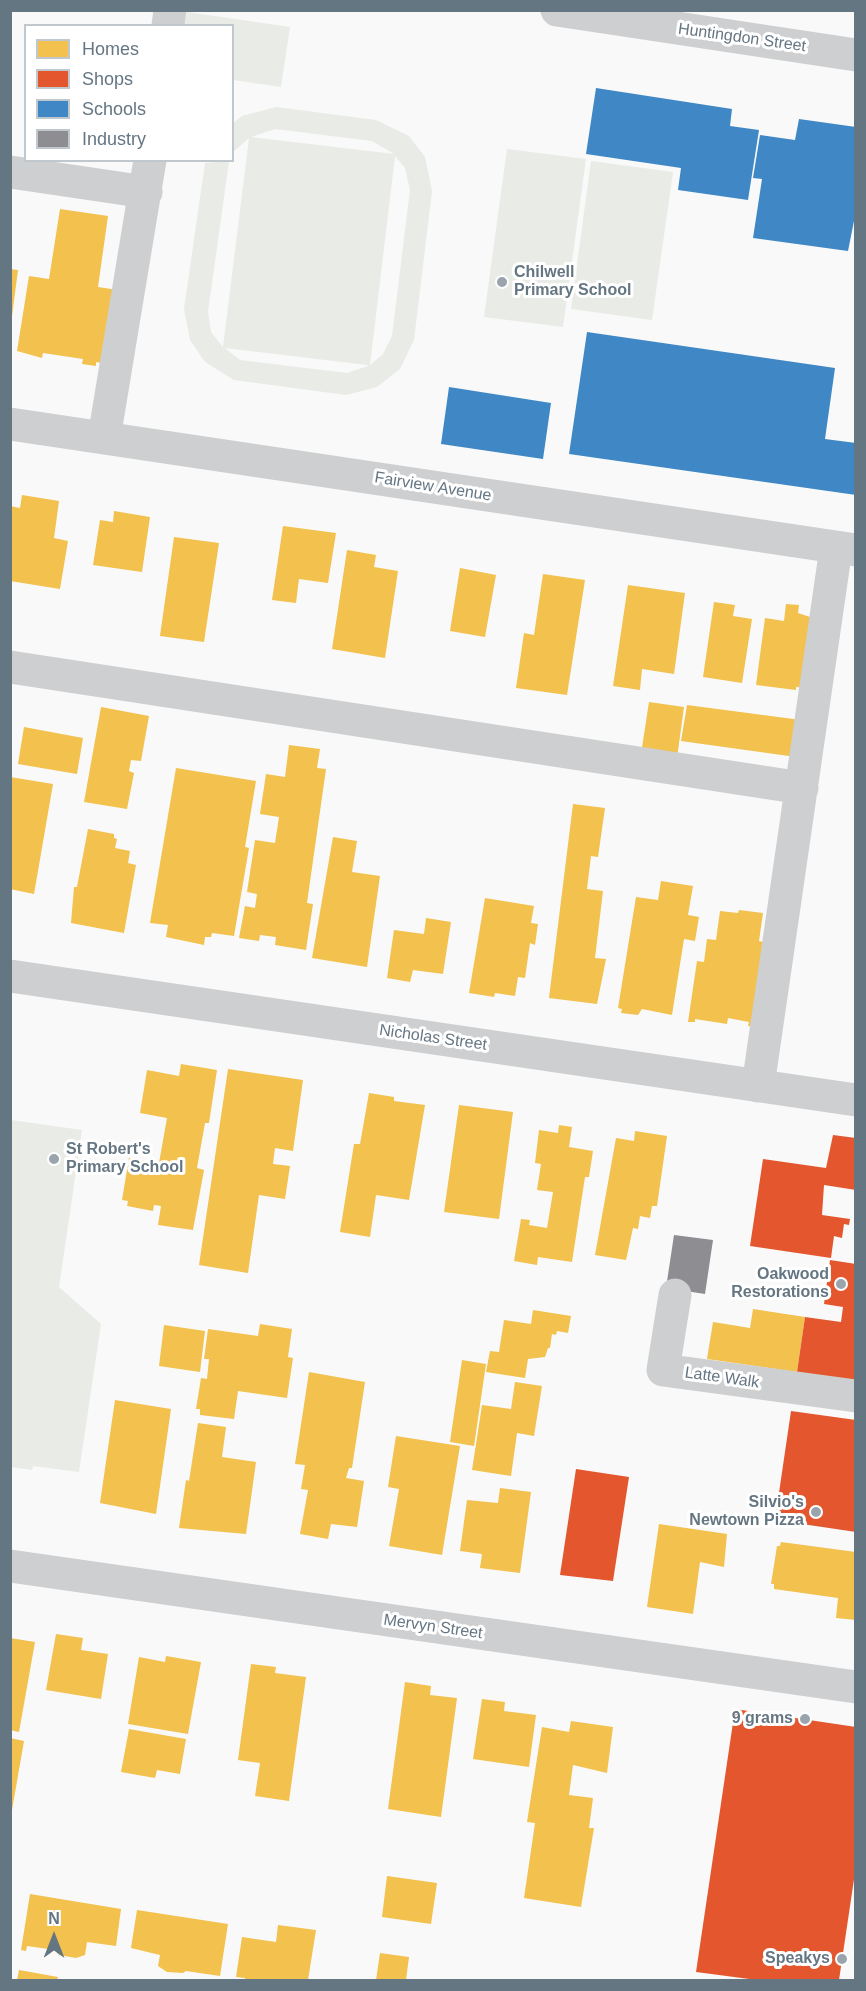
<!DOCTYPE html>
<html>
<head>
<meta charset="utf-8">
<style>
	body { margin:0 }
	#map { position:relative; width:866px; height:1991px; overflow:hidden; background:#f9f9f9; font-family:Arial,sans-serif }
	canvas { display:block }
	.frame { position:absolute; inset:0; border:12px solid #657683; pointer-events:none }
	.legend { position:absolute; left:24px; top:24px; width:210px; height:138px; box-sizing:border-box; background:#fff; border:2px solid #c1c8cd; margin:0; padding:8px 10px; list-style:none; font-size:18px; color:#657683 }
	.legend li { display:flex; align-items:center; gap:12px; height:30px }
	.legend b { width:30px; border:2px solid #c1c8cd }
	.north { position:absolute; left:24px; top:1907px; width:60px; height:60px; -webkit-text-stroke:4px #fff; paint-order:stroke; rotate:0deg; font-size:16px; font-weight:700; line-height:24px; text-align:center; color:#657683 }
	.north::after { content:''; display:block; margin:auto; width:21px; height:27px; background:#657683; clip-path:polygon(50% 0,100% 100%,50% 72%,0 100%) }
</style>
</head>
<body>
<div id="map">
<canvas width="866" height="1991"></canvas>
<div class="frame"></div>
<ul class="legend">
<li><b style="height:16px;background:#f2c14e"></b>Homes</li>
<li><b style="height:16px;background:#e4572e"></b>Shops</li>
<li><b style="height:16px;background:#3f88c5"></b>Schools</li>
<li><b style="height:16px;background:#8d8d92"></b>Industry</li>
</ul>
<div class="north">N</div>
</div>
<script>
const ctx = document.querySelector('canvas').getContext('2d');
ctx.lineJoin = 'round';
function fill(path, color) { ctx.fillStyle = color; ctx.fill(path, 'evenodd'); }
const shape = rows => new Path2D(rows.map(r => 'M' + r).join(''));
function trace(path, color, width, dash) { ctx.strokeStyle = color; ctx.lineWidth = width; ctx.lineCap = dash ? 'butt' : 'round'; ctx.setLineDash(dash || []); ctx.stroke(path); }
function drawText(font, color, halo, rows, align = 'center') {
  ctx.font = font + ' Arial,sans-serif'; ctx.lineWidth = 6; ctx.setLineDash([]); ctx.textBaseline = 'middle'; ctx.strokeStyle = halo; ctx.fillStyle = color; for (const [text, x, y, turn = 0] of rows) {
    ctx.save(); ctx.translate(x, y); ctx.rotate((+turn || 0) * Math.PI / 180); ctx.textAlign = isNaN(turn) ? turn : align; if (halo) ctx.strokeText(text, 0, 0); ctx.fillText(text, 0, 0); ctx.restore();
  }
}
const green = shape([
	[187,12,290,27,281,87,233,80,232,26,185,25],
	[276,107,376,120,409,136,425,157,432,191,414,340,400,369,377,387,346,395,234,380,205,362,190,340,184,309,205,163,229,161,208,312,211,332,223,347,249,138,233,152,233,123,242,116],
	[275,129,372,141,394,154,251,137],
	[395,156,405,168,410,190,392,336,383,354,370,365],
	[225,348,367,365,368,366,347,373,240,360],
	[507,149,586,159,563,327,484,317],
	[591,161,673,172,652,320,571,309],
	[11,1120,82,1130,59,1287,101,1324,79,1472,33,1466,32,1470,11,1467]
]);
const homes = shape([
	[60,209,108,216,98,287,118,290,107,364,96,362,96,366,82,364,83,359,43,353,42,358,17,351,29,276,49,279],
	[10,269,18,270,12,316,10,316],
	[22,495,59,501,54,538,68,541,60,589,10,581,10,506,20,508],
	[114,511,150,517,142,572,93,565,100,520,113,522],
	[283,526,336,533,328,583,299,579,296,603,272,600],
	[174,537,219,543,204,642,160,636],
	[347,550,376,555,374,567,398,571,385,658,332,649],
	[460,568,496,575,485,637,450,631],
	[543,574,585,580,567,695,516,688,524,633,534,635],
	[628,585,685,593,674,674,642,669,640,690,613,686],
	[714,602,735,605,733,616,752,619,742,683,703,677],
	[786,604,799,605,798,613,816,619,806,688,796,687,796,690,756,685,765,618,784,621],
	[649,702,684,707,677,758,641,754],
	[687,705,801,720,796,757,681,741],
	[101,707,149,716,141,761,131,760,129,771,134,773,127,809,84,802],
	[24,727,83,738,77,774,18,764],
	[289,745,320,749,317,768,326,769,307,903,313,904,306,950,275,945,276,937,260,935,259,941,239,938,245,906,255,908,257,894,247,892,255,840,275,843,279,817,260,814,266,774,285,777],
	[176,768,256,781,245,847,249,848,234,936,212,933,211,937,205,937,204,945,166,937,168,925,150,923],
	[10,777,53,784,34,894,10,889],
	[573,804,605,808,598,857,591,856,587,889,603,891,595,958,606,959,597,1004,549,998],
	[88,829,114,834,114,838,117,839,115,848,130,851,128,863,136,865,124,933,71,923,74,887,77,887],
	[333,837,357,841,352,872,380,876,367,967,312,958],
	[661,881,693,886,688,915,699,917,695,941,684,939,672,1015,642,1009,638,1015,621,1013,622,1009,618,1008,636,897,658,900],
	[485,898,534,906,531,923,538,924,535,945,530,943,525,978,518,977,515,996,495,993,494,997,469,993],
	[739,910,763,913,759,941,767,943,762,1029,748,1026,749,1022,728,1018,727,1024,695,1019,695,1022,688,1022,697,961,704,962,707,939,716,940,720,911,738,913],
	[426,918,451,922,443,974,413,970,410,982,387,978,394,930,424,934],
	[181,1064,217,1070,209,1123,205,1123,197,1168,204,1170,193,1230,158,1225,161,1206,154,1205,153,1211,127,1206,128,1201,122,1200,129,1158,159,1163,167,1118,140,1113,147,1070,179,1076],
	[228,1069,303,1080,293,1151,275,1148,273,1164,290,1166,285,1199,259,1195,248,1273,199,1265],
	[369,1093,394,1097,394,1101,425,1105,409,1200,376,1195,370,1237,340,1232,354,1144,360,1144],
	[459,1105,513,1112,499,1219,444,1212],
	[559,1125,572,1127,569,1147,593,1151,589,1177,585,1177,572,1262,538,1257,537,1265,514,1261,521,1219,530,1220,529,1225,547,1228,553,1192,537,1190,541,1164,535,1163,539,1130,558,1133],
	[635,1131,667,1136,657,1206,652,1206,650,1218,640,1216,638,1229,633,1228,626,1260,595,1255,616,1138,634,1141],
	[753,1309,805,1317,797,1372,707,1359,713,1322,750,1328],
	[533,1310,571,1316,568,1333,557,1331,556,1335,552,1334,550,1348,548,1348,545,1357,528,1359,525,1378,486,1372,490,1351,499,1352,504,1320,531,1324],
	[260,1324,292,1329,288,1357,293,1358,287,1398,238,1391,234,1419,200,1415,200,1409,196,1409,201,1378,207,1379,209,1359,204,1359,208,1329,258,1336],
	[164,1325,205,1331,200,1372,159,1366],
	[462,1360,486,1364,474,1446,450,1442],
	[309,1372,365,1382,352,1468,349,1468,346,1478,364,1481,357,1527,331,1524,328,1539,300,1534,308,1490,301,1489,305,1465,295,1464],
	[515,1382,542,1386,534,1436,517,1433,511,1476,472,1470,482,1405,511,1409],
	[115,1400,171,1409,156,1514,100,1503],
	[198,1423,226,1427,222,1457,256,1462,246,1534,179,1528,186,1480,189,1481],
	[396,1436,460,1446,442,1555,389,1546,399,1489,388,1487],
	[500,1488,531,1492,520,1573,480,1568,482,1554,460,1551,467,1500,498,1503],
	[659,1524,727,1534,724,1567,700,1562,693,1614,647,1607],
	[781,1542,856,1552,856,1620,836,1618,838,1598,774,1589,774,1584,771,1584,777,1546,780,1546],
	[56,1634,83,1638,81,1650,108,1654,101,1699,46,1690],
	[10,1638,35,1642,19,1732,10,1730],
	[166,1656,201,1662,188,1734,128,1724,139,1657,165,1662],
	[251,1664,276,1667,275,1673,306,1677,289,1801,255,1796,260,1763,238,1760],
	[405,1682,431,1686,430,1695,457,1698,441,1817,388,1809],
	[482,1699,505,1702,504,1711,536,1715,529,1767,473,1759],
	[571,1721,613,1727,607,1773,573,1765,569,1795,593,1798,589,1828,594,1828,581,1907,524,1898,535,1823,527,1822,542,1727,569,1732],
	[129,1729,186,1739,180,1774,157,1770,155,1778,121,1772],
	[10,1738,24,1741,12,1810,10,1810],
	[387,1876,437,1883,431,1924,382,1917],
	[30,1894,121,1909,116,1946,87,1942,85,1955,76,1958,59,1955,55,1950,27,1946,26,1951,21,1950],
	[137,1910,228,1924,220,1976,186,1971,183,1973,167,1972,158,1966,160,1955,131,1948],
	[278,1925,316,1930,308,1980,245,1980,245,1978,236,1977,242,1937,276,1942],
	[380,1953,409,1957,406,1980,376,1980],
	[19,1970,58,1977,57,1980,17,1980]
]);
const shops = shape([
	[833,1135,856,1138,856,1190,824,1185,822,1215,850,1219,849,1225,844,1224,842,1238,834,1236,831,1258,750,1246,763,1159,826,1168],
	[830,1260,856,1264,856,1381,797,1372,805,1317,841,1322,843,1307,824,1304],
	[791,1411,856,1420,856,1532,775,1520],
	[576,1469,629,1477,613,1581,560,1575],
	[735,1709,856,1727,856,1866,839,1980,757,1980,696,1972]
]);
const schools = shape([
	[596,88,732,109,730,126,759,130,748,200,678,190,681,168,586,154],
	[799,119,856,127,856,211,848,251,753,238,762,179,753,178,760,135,795,140],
	[587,332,835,368,825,439,856,443,856,495,569,454],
	[449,387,551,403,543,459,441,444]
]);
const industry = shape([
	[674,1235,713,1240,705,1294,666,1288]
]);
const minor = shape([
	[557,10,856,55],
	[168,26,170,10],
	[10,172,146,192],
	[10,424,856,550],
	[104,438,150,160],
	[10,667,802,788],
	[10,976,856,1100],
	[758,1086,836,548],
	[675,1295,663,1370,856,1396],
	[10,1566,856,1687]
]);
const markers = [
	[502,282,6,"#99a4ac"],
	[54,1159,6,"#99a4ac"],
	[841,1284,6,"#99a4ac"],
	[816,1512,6,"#99a4ac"],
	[805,1719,6,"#99a4ac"],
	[842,1959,6,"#99a4ac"]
];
const streetNames = [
	["Huntingdon Street",742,38,8],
	["Fairview Avenue",433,487,9],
	["Nicholas Street",433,1038,8],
	["Latte Walk",722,1378,8],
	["Mervyn Street",433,1627,8]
];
const poiNames = [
	["Chilwell",514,273,"left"],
	["Primary School",514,291,"left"],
	["St Robert's",66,1150,"left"],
	["Primary School",66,1168,"left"],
	["Oakwood",829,1275],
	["Restorations",829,1293],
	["Silvio's",804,1503],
	["Newtown Pizza",804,1521],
	["9 grams",793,1719],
	["Speakys",830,1959]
];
fill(green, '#e8ebe6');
fill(homes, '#f2c14e');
fill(shops, '#e4572e');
fill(schools, '#3f88c5');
fill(industry, '#8d8d92');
trace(minor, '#cecfd0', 33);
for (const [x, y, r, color] of markers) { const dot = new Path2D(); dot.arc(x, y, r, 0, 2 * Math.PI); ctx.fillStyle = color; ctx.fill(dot); trace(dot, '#fff', 2); }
drawText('16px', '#657683', '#fff', streetNames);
drawText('bold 16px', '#657683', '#fff', poiNames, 'right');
</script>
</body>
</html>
